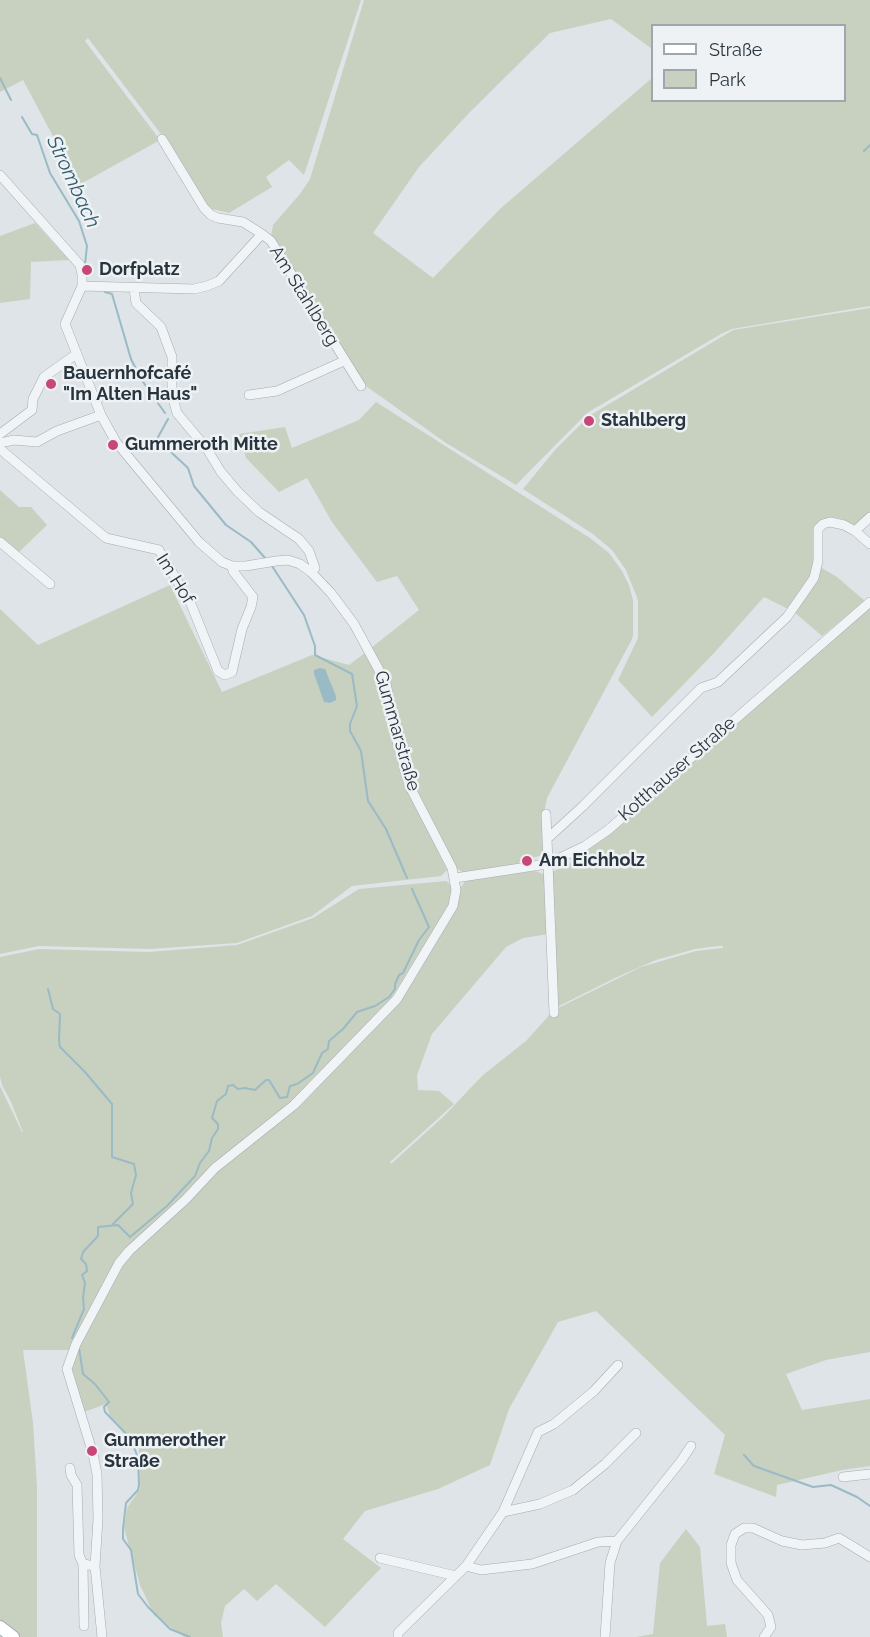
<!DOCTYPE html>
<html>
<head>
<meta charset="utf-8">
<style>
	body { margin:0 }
	#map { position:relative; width:870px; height:1637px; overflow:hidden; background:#dee4e7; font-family:Raleway,sans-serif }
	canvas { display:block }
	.legend { position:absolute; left:651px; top:24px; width:195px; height:78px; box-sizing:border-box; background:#eef2f5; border:2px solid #9fa6ac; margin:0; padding:8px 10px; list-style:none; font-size:18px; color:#28353e }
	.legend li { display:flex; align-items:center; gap:12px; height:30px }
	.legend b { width:30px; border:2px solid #9fa6ac }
</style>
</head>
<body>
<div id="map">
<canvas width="870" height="1637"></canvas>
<ul class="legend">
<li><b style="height:8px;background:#fff"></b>Straße</li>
<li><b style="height:16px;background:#c8d1c0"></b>Park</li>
</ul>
</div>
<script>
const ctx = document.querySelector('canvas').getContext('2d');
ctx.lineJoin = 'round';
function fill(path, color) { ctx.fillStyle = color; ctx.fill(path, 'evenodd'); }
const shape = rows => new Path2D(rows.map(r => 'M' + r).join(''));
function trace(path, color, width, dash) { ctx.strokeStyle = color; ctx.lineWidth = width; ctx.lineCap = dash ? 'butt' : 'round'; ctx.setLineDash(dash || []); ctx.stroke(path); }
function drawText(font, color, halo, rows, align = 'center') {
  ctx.font = font + ' Raleway,sans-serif'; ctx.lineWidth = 5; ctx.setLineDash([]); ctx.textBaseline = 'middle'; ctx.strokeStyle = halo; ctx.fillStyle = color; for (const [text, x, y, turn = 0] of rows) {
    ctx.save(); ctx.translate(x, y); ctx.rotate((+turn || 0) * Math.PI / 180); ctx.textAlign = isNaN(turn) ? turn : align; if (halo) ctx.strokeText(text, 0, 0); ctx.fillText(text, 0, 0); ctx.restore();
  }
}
const green = shape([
	[0,0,361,0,304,175,289,160,266,177,272,187,229,213,208,208,164,138,88,38,85,41,160,140,79,185,23,80,0,92],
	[364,0,870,0,870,306,732,329,721,334,587,413,516,485,446,443,363,384,271,236,273,225,300,194,310,179],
	[611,19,652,49,652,26,844,26,844,100,652,100,652,78,501,208,433,278,373,233,419,167,470,112,550,33],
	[35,223,69,260,31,262,30,299,0,303,0,236],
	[870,308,870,515,859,525,853,525,842,519,831,517,821,522,812,577,790,610,764,597,715,652,652,717,618,680,638,638,638,600,626,570,612,550,593,534,523,489,555,450,589,416,733,330],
	[376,402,590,538,609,553,622,571,629,585,633,600,633,636,631,641,547,798,544,813,544,855,522,860,515,866,464,873,456,868,411,784,371,648,419,610,397,576,377,582,332,522,307,478,279,492,246,458,239,434,285,427,292,448,359,420],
	[0,490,19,507,31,507,47,525,18,553,0,539],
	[820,567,837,577,865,601,822,636,793,611],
	[170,585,222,692,312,655,349,665,366,652,382,680,392,740,406,786,447,870,441,876,352,886,312,916,237,943,150,949,39,946,0,954,0,609,38,645],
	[870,606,870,1352,826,1360,786,1374,802,1410,870,1399,870,1466,842,1470,777,1485,776,1497,714,1474,725,1435,596,1311,558,1322,509,1409,490,1465,438,1489,365,1511,343,1539,381,1568,325,1627,276,1584,257,1601,244,1589,225,1606,221,1623,223,1637,184,1637,154,1615,140,1585,124,1528,127,1508,140,1489,139,1447,110,1416,106,1404,84,1412,72,1368,75,1356,68,1350,23,1350,33,1423,37,1488,37,1637,17,1637,0,1623,0,1086,22,1132,23,1132,11,1102,2,1085,0,1077,0,957,39,949,149,952,237,945,313,918,359,889,446,881,452,886,450,903,392,997,400,1000,459,890,466,880,535,871,546,875,549,934,523,938,506,947,432,1034,417,1075,418,1090,439,1091,454,1104,390,1162,391,1164,443,1117,483,1075,526,1041,554,1010,641,967,696,951,723,948,723,946,718,946,695,949,656,960,615,978,555,1008,552,872,573,862],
	[686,1529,700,1547,707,1626,725,1624,727,1637,636,1637,653,1634,660,1563]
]);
const water = shape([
	[320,668,325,669,336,696,336,700,330,703,324,702,314,674,314,670]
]);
const stream = shape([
	[0,78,11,100],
	[22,117,32,134,37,135,50,173,79,221,87,246,85,264],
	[864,151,870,145],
	[105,292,112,294,131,359,141,379,165,413],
	[168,419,157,439,188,468,194,486,226,525,251,542,265,558],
	[272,566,304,615,315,646,315,655,352,674,357,706,350,724,350,731,361,751,368,801,386,829,407,878],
	[48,989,53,1009,60,1014,59,1040,60,1047,85,1072,112,1104,112,1157,134,1164,136,1175,131,1193,133,1204,113,1224],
	[72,1338,84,1309,83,1298,85,1283,82,1275,87,1271,86,1264,81,1259,83,1252,98,1236,98,1227,118,1225,130,1237,167,1206,195,1176,200,1163,209,1151,212,1138,218,1129,218,1124,212,1118,217,1101,226,1094,228,1086,233,1085,238,1089,245,1088,255,1090,266,1080,269,1080,280,1098,287,1097,290,1086,297,1084,313,1073,322,1053,328,1049,329,1041,343,1029,357,1012,375,1006,389,997,395,989,395,984,399,975,403,973,419,940,429,927,412,889],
	[79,1348,83,1374,95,1384,109,1402,104,1407,105,1412,131,1439,138,1458,139,1485,138,1490,126,1503,123,1529,123,1539,131,1550,138,1594,148,1607,170,1629,190,1637],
	[744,1455,754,1466,813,1487,831,1485,857,1497,870,1506]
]);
const minor = shape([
	[162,139,204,208,211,215,218,218,243,222,262,234,271,241,361,386],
	[0,175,80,265,82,274,82,286,65,324,101,415,116,442,199,542,222,562,232,566,246,566,276,561,288,560,300,564,311,572,331,593,354,624,386,683,397,741,409,785,452,868,456,890,453,906,397,999,294,1105,215,1168,185,1200,129,1251,119,1263,76,1344,67,1369,93,1454,97,1474,98,1519,95,1566,102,1637],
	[82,286,194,289,207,286,219,281,262,234],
	[134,289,136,303,161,327,172,357,172,395,177,413,207,449,221,472,238,492,259,512,299,539,309,551,315,568,311,572],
	[249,395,277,391,344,361],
	[0,434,32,410,33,399,44,377,75,355],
	[0,443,14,440,37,442,57,431,101,415],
	[0,449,106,538,159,550,191,604,218,671,225,675,232,672,242,629,251,607,253,597,233,571,232,566],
	[855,531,870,517],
	[0,542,50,584],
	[546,814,554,1013],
	[548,838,583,806,701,688,718,682,787,617,814,578,818,561,818,529,823,524,830,522,844,525,855,531,870,544],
	[455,878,547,864,585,846,608,830,870,602],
	[70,1468,71,1475,77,1485,79,1555,83,1564,95,1566],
	[843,1477,870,1474],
	[503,1512,540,1504,573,1490,605,1464,636,1433],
	[380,1558,456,1576],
	[83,1564,84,1626],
	[466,1566,481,1570,532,1564,598,1542,617,1541],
	[398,1637,398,1633,466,1566,503,1512,538,1432,554,1424,594,1391,618,1365],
	[605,1637,610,1563,617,1541,681,1461,691,1446],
	[764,1637,771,1627,768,1615,737,1580,731,1563,731,1545,735,1534,744,1528,753,1528,782,1541,802,1545,825,1543,839,1538,870,1557]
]);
const major = shape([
	[0,1627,13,1637]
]);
const markers = [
	[87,270,6,"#c84779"],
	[51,384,6,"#c84779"],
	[589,421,6,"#c84779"],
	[113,445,6,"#c84779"],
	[527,861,6,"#c84779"],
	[92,1451,6,"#c84779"]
];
const poiNames = [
	["Dorfplatz",99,270],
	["Bauernhofcafé",63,374],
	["\"Im Alten Haus\"",63,395],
	["Stahlberg",601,421],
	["Gummeroth Mitte",125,445],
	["Am Eichholz",539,861],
	["Gummerother",104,1441],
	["Straße",104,1462]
];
const streetNames = [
	["Am Stahlberg",304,296,58],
	["Im Hof",175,579,58],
	["Gummarstraße",397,731,74],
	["Kotthauser Straße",677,769,-41]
];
const waterNames = [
	["Strombach",73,182,65]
];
fill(green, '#c8d1c0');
fill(water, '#9abac6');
trace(stream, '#9abac6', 2);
trace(minor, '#a4acb1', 10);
trace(major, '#9eabb3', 14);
trace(minor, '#f1f4f6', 9);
trace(major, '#fff', 12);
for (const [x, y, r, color] of markers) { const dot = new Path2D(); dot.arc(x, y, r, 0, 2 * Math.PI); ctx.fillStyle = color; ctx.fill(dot); trace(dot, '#eef2f5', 2); }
drawText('bold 18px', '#28353e', '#eef2f5', poiNames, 'left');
drawText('18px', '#28353e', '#eef2f5', streetNames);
drawText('italic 20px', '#345d70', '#eef2f5', waterNames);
</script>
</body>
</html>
